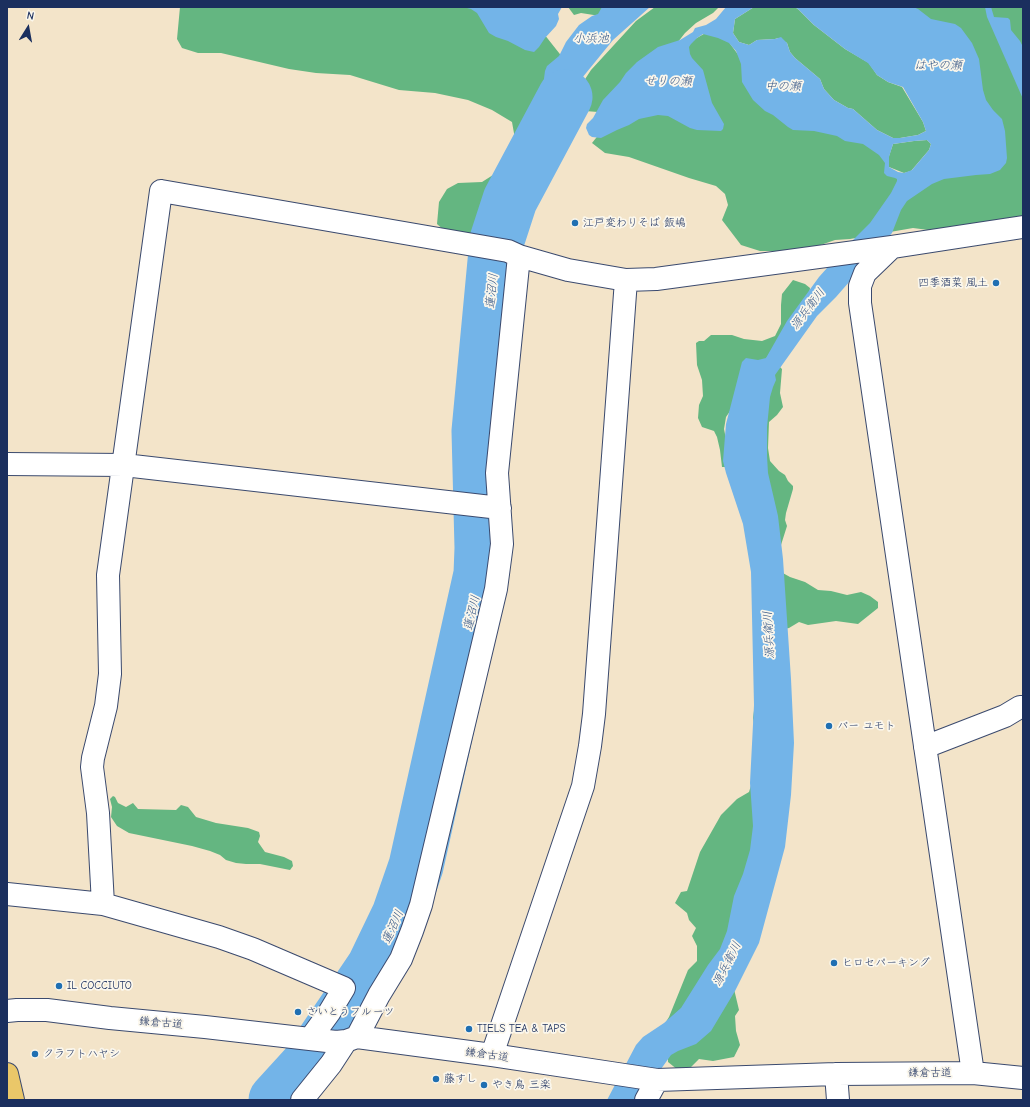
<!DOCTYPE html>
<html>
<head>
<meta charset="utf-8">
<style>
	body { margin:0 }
	#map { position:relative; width:1030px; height:1107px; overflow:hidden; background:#f3e4c9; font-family:"Comic Neue",sans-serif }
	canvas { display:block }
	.frame { position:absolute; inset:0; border:8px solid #1b2f5e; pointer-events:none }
	.north { position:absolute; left:8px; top:8px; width:40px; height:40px; -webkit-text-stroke:3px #fbf7ec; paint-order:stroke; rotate:11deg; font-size:11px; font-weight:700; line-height:16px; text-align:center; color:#1b2f5e }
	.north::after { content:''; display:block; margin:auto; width:14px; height:18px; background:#1b2f5e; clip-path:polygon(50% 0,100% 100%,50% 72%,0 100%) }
</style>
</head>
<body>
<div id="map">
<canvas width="1030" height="1107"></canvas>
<div class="frame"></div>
<div class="north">N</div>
</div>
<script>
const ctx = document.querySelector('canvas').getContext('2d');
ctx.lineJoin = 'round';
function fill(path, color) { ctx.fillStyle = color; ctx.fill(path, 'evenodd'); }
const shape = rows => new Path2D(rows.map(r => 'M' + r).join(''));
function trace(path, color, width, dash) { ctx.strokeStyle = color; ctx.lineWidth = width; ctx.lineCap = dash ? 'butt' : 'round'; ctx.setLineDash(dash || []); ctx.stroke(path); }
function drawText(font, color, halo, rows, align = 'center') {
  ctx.font = font + ' "Comic Neue","Klee One",sans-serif'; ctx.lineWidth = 3.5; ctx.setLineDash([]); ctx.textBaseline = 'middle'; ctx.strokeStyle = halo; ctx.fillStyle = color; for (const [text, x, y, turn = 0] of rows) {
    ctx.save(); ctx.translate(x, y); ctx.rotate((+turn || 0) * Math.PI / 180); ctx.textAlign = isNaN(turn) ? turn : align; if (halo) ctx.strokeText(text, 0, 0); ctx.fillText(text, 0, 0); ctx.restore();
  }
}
const forest = shape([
	[180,7,499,7,533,20,563,58,571,80,569,113,552,138,533,141,490,229,473,237,448,234,437,224,439,202,447,189,458,183,482,182,504,168,512,152,515,139,512,122,492,110,468,100,435,93,399,90,350,75,316,73,289,69,221,53,198,53,182,48,177,39],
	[568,7,607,7,600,16,581,13,574,15],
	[655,7,719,7,713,13,696,23,685,33,674,47,598,112,585,111,578,99,578,90,591,70,636,21],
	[754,7,795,7,799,10,814,25,845,49,869,63,877,75,888,82,902,87,923,122,926,131,918,135,900,138,893,138,877,130,853,109,848,108,834,100,824,89,820,79,795,58,790,52,787,43,778,38,775,39,757,40,749,45,739,42,733,33,735,19],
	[831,7,1023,7,1023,218,944,232,913,228,850,239,835,240,809,249,784,251,760,251,741,245,722,220,728,205,725,194,716,186,689,178,629,157,605,153,592,143,600,133,682,56,688,43,709,31,723,34,750,71,863,139,883,156,888,170,905,180,977,160],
	[927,140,931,144,929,150,911,171,904,173,889,167,889,156,893,144,914,141],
	[793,280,805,284,810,288,809,296,726,417,724,429,727,444,727,467,722,467,720,450,717,437,714,431,702,427,698,418,699,405,703,396,702,380,697,365,696,343,699,341,704,341,711,335,732,335,744,339,762,341,775,336,781,324,781,305,782,294],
	[779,366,782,369,780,393,783,407,777,415,769,422,768,448,770,461,779,471,785,475,788,481,793,486,793,489,786,513,785,520,787,526,781,545,749,422],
	[781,572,790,577,805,582,818,590,831,591,847,595,861,592,870,596,878,602,878,608,858,624,836,621,808,625,799,622,789,628,784,629],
	[754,711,766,796,731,926,709,982,664,1025,669,1017,688,970,697,961,697,946,692,936,696,928,689,920,687,913,675,903,681,892,687,891,700,852,721,815,737,799,749,792,754,776,755,730,753,718],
	[113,796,115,797,118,803,126,807,133,803,138,809,176,810,181,805,188,807,196,817,216,823,248,828,259,832,260,836,258,842,265,852,284,857,292,861,293,866,290,870,260,864,246,864,236,863,226,860,220,855,210,851,192,846,129,833,117,826,111,817,112,807,110,799],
	[734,989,739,1010,735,1016,736,1031,740,1045,734,1057,713,1061,699,1059,688,1070,678,1070,668,1062,668,1057]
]);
const water = shape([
	[463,7,562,7,558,14,559,19,556,26,545,38,539,47,534,52,525,50,508,41,496,37,489,33,477,13,471,9],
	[602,7,650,7,613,40,582,78,559,118,557,119,545,113,537,104,543,86,545,71,547,66,559,56,566,42,579,25,592,16,598,14],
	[726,7,754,7,735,19,733,33,739,42,749,45,757,40,775,39,781,37,787,43,790,52,795,58,820,79,824,89,834,100,848,108,853,109,877,130,893,138,900,138,918,135,926,131,923,122,903,87,888,82,877,75,868,63,845,49,814,25,799,10,795,7,913,7,918,9,931,19,955,24,961,28,972,43,979,59,983,90,986,100,993,110,1002,119,1005,131,1007,158,1006,163,1000,170,990,174,976,175,944,179,932,184,907,201,901,210,892,233,836,297,817,316,775,375,776,380,773,387,770,397,767,427,767,456,768,473,778,516,783,559,791,679,794,743,791,795,785,847,759,943,735,991,711,1031,696,1044,678,1051,671,1055,639,1100,607,1100,636,1045,643,1037,664,1023,681,1008,708,965,720,949,727,931,734,896,743,874,750,850,753,826,750,783,754,705,751,572,743,524,726,473,723,461,726,424,742,362,746,358,758,360,766,358,787,321,819,277,844,249,870,223,891,193,897,181,897,179,895,178,887,176,884,173,885,163,879,155,863,144,845,141,837,136,814,131,793,130,788,127,773,115,765,111,753,100,742,82,741,64,736,51,729,43,718,38,703,34,697,38,691,44,689,47,690,54,692,58,703,70,712,103,724,124,723,129,721,131,697,130,690,128,668,116,658,115,639,119,629,125,617,130,601,138,592,137,589,135,586,128,587,124,593,118,603,100,620,82,626,73,637,62,658,47,680,40,693,32,695,28,706,25,716,19],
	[927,140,931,144,929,150,912,170,904,173,898,172,889,167,889,157,893,144,914,141],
	[985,7,991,7,994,17,1008,18,1010,20,1011,30,1020,41,1023,47,1023,99,987,17]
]);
const river = shape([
	[276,1100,307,1066,374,967,399,915,416,866,481,574,482,548,479,431,497,240,510,200,565,97]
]);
const minor = shape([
	[892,247,865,273,860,286,860,303,973,1073],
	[7,464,124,465,500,508],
	[925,747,1005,716,1020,707,1023,707],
	[7,894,103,904,219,937,253,949,344,988,329,1013,310,1039],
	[103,904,98,813,92,767,93,758,106,706,110,674,108,575,161,191,485,247,508,251,519,256],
	[7,1011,17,1010,47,1010,110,1018,205,1027,336,1042,346,1041,357,1037,492,1055,657,1080,836,1074,973,1073,1023,1078],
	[357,1037,379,995,401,959,412,931,421,905,496,589,502,544,497,473,519,256,568,270,626,280,656,279,892,247,1023,227],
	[492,1055,583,786,590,746,594,714,626,280],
	[836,1074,838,1100],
	[302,1100,331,1064,346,1041],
	[646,1100,657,1080]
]);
const primary = shape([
	[7,1074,13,1100]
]);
const markers = [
	[575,223,4,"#1f6fb2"],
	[996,283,4,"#1f6fb2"],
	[829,726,4,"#1f6fb2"],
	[834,963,4,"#1f6fb2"],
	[59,986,4,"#1f6fb2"],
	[298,1012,4,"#1f6fb2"],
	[469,1029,4,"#1f6fb2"],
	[35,1054,4,"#1f6fb2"],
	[436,1079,4,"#1f6fb2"],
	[484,1085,4,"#1f6fb2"]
];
const poiNames = [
	["江戸変わりそば 飯嶋",583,223],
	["四季酒菜 風土",988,283,"right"],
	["バー ユモト",837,726],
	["ヒロセパーキング",842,963],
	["IL COCCIUTO",67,986],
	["さいとうフルーツ",306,1012],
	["TIELS TEA & TAPS",477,1029],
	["クラフトハヤシ",43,1054],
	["藤すし",444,1079],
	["やき鳥 三楽",492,1085]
];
const streetNames = [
	["鎌倉古道",161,1023,5],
	["鎌倉古道",487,1055,8],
	["鎌倉古道",930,1073]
];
const waterNames = [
	["小浜池",591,39],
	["はやの瀬",938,66],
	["せりの瀬",668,82],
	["中の瀬",783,87],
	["蓮沼川",492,291,-84],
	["源兵衛川",808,309,-53],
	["蓮沼川",472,613,-77],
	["源兵衛川",769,635,-93],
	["蓮沼川",393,927,-66],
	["源兵衛川",727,964,-63]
];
fill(forest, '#64b681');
fill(water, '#73b4e8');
trace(river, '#73b4e8', 55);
trace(minor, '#3b4a6e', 24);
trace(primary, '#3b4a6e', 24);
trace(minor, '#fff', 22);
trace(primary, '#eac769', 22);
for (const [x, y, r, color] of markers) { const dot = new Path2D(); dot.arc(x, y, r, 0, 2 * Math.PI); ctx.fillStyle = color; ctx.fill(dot); trace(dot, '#fbf7ec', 1.5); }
drawText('11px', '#1b2f5e', '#fbf7ec', poiNames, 'left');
drawText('11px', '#1b2f5e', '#fbf7ec', streetNames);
drawText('italic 12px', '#355787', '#fbf7ec', waterNames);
</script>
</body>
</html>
